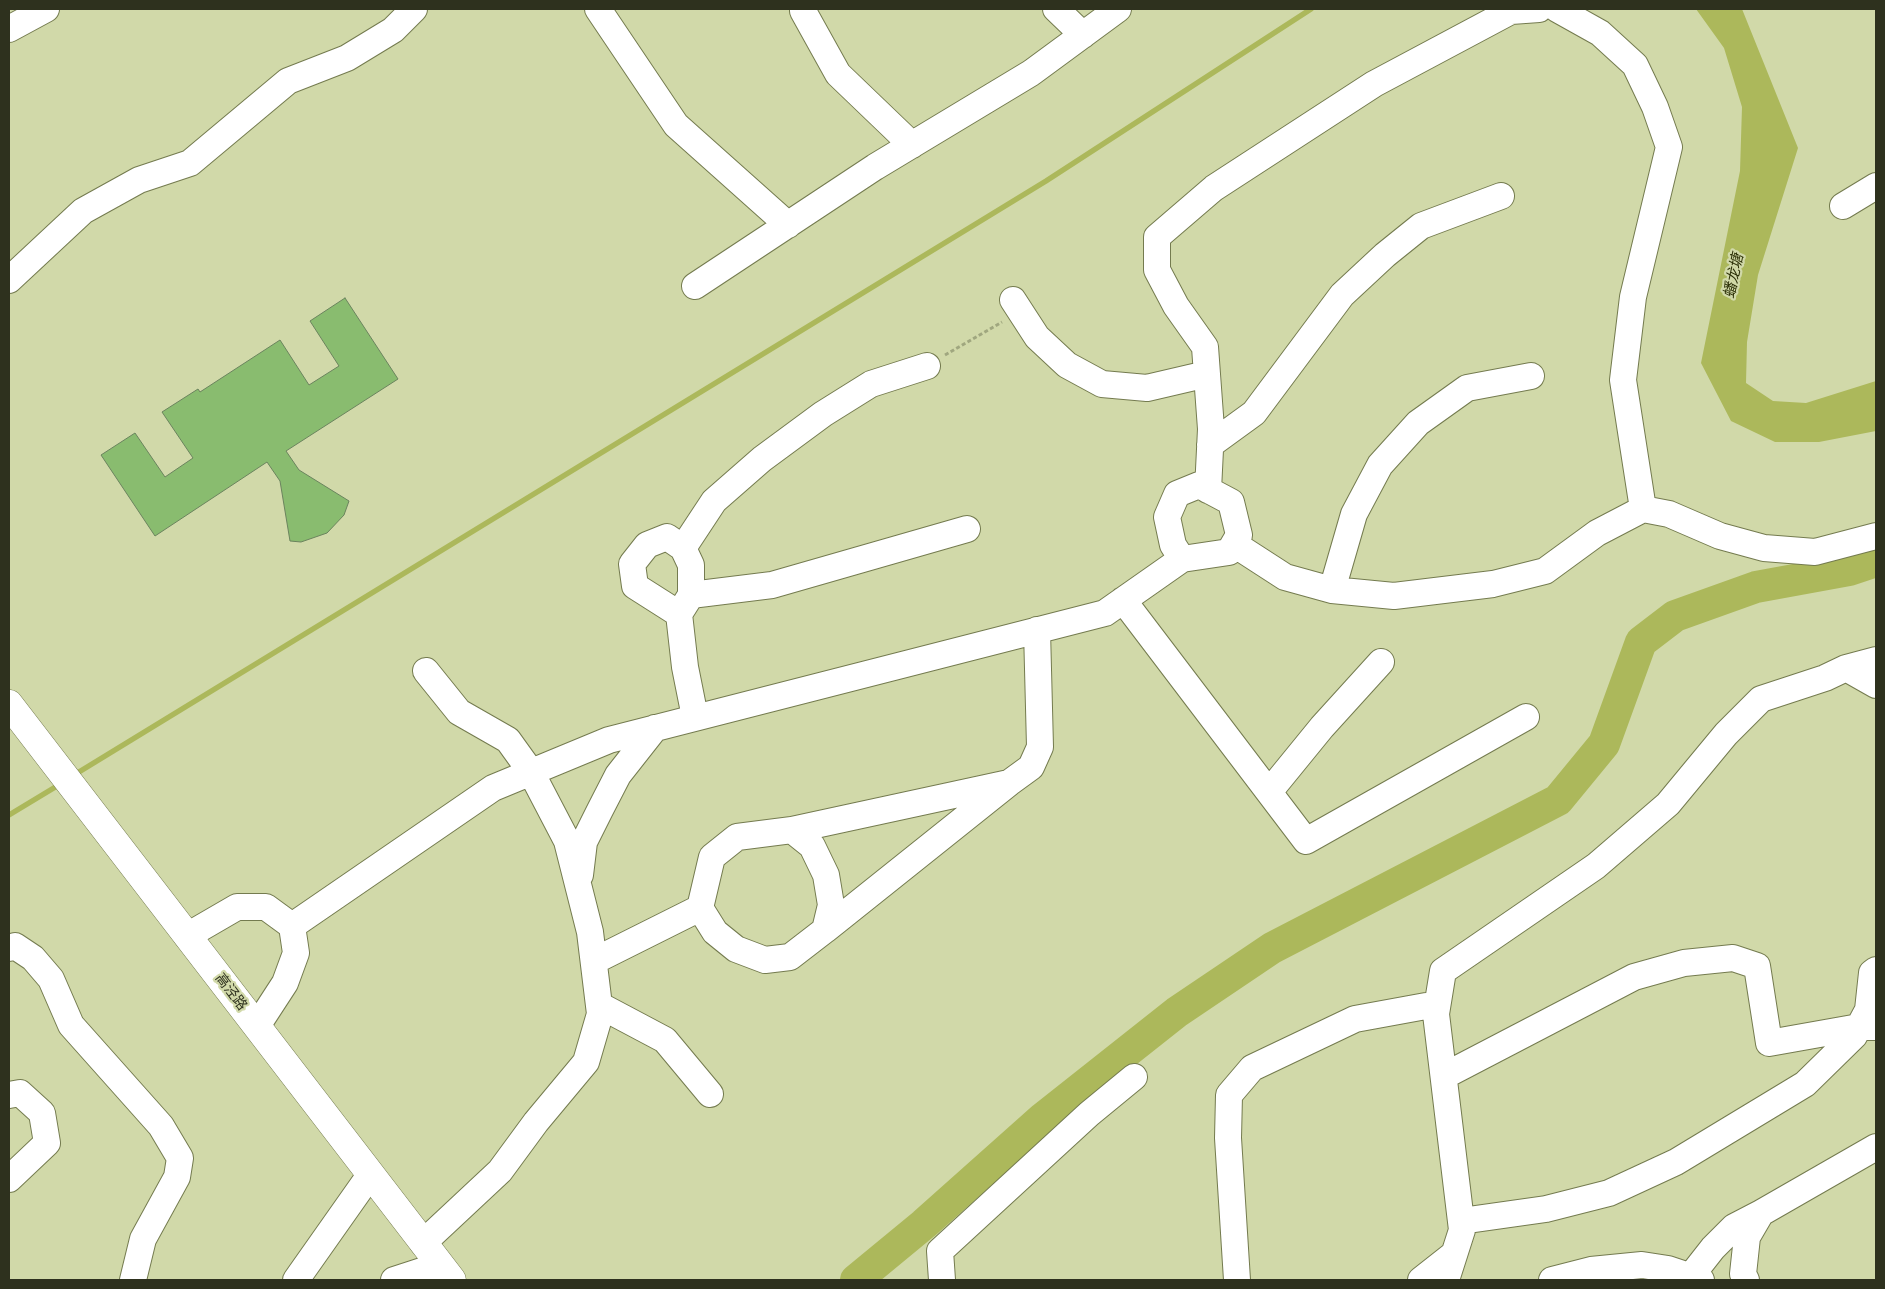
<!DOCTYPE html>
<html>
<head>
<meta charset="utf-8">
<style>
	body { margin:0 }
	#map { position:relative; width:1885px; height:1289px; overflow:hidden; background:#d1d9a9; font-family:"Work Sans",sans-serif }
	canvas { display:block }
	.frame { position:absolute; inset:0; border:10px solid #2e311e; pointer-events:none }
</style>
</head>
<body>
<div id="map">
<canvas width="1885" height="1289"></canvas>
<div class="frame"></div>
</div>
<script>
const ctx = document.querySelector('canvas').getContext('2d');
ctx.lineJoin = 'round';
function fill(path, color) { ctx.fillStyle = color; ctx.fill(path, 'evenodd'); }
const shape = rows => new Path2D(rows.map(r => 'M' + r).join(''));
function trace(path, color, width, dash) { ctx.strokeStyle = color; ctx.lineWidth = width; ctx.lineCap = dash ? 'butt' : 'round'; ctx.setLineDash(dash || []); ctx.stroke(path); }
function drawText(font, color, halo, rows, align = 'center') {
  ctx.font = font + ' "Work Sans","Noto Sans SC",sans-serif'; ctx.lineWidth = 4.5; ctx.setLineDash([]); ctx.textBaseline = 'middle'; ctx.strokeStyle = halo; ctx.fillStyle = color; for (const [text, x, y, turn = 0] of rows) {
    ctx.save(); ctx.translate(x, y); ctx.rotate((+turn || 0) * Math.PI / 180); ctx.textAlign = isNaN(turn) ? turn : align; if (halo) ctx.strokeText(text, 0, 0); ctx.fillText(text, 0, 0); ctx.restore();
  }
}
const water = shape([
	[1696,9,1742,9,1798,148,1758,275,1747,342,1746,383,1773,401,1806,403,1876,381,1876,431,1819,442,1775,442,1731,421,1701,363,1740,171,1742,107,1724,48]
]);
const stream = shape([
	[74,775,1046,181,1311,9],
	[9,815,62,783]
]);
const river = shape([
	[856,1280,924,1224,1043,1118,1177,1012,1272,948,1558,800,1604,744,1641,642,1675,616,1756,587,1849,570,1876,561]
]);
const building = shape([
	[345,298,398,379,286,451,299,470,349,501,344,515,327,533,301,542,290,541,280,481,267,462,155,536,101,455,135,433,165,477,193,458,162,412,198,389,200,392,280,340,309,385,339,366,310,321,345,298]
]);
const path = shape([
	[945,355,1002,322]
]);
const minor = shape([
	[598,9,676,125,788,225],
	[1056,9,1083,35],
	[1557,9,1600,33,1635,65,1655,107,1669,147,1633,297,1623,380,1643,509,1669,514,1720,536,1764,548,1815,552,1876,536],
	[803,11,838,74,912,145],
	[9,29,46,9],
	[1843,206,1876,186],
	[9,280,83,211,139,180,190,163,288,81,347,58,393,30,414,9],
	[695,286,875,167,1031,73,1118,9],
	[1013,300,1037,337,1067,365,1102,384,1147,388,1207,374],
	[1210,445,1254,413,1342,295,1385,255,1421,226,1501,196],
	[1208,490,1211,429,1205,347,1176,306,1157,270,1157,237,1214,188,1374,84,1511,11,1539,9],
	[1234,544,1285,577,1332,590,1394,596,1493,584,1545,571,1597,533,1643,509],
	[683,548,714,501,762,459,823,414,871,384,927,366],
	[1332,590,1354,514,1380,465,1418,423,1467,388,1531,376],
	[691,595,772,585,967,529],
	[1123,600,1306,841,1526,717],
	[679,614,635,586,632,564,647,545,667,537,683,548,691,565,691,595,679,614,685,667,695,717],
	[1846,668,1876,685],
	[1009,783,1031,767,1040,747,1037,630],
	[1269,792,1322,727,1381,662],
	[792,830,1009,783,825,930],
	[580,875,584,842,600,810,618,775,655,728],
	[292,926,493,788,609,740,1105,613,1182,559,1229,552,1239,535,1231,502,1199,485,1177,494,1167,517,1173,545,1182,559],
	[187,936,237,907,266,907,292,926,296,953,285,983,257,1026],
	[9,948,15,946,33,958,51,979,71,1025,161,1126,180,1158,177,1177,143,1239,133,1280],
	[594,961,700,908,712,857,737,837,792,830,812,846,826,875,831,905,825,930,790,957,765,960,736,949,715,932,700,908],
	[599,1005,665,1040,710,1094],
	[1444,1076,1634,977,1684,963,1733,958,1757,966,1769,1043,1859,1027,1876,1027],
	[9,1095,20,1093,42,1113,47,1143,9,1179],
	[1761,1213,1876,1147],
	[1461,1221,1546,1209,1609,1193,1676,1162,1805,1084,1854,1036,1868,1010,1872,973,1876,970],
	[423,1243,500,1171,536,1122,586,1062,600,1014,590,932,567,841,531,772,508,740,459,712,426,671],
	[1691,1276,1713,1248,1734,1227,1761,1213,1747,1237,1743,1274,1746,1280],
	[296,1280,370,1175],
	[394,1280,440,1265],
	[942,1280,940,1251,1089,1114,1134,1077],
	[1237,1280,1228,1138,1229,1095,1252,1068,1355,1019,1426,1006],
	[1421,1280,1454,1254],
	[1446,1280,1462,1230,1436,1014,1443,971,1596,866,1668,804,1726,734,1761,699,1825,678,1846,668,1876,660],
	[1552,1280,1591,1270,1642,1265,1668,1269,1701,1280]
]);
const major = shape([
	[9,704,452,1280]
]);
const streetNames = [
	["高泾路",231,992,53]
];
const waterNames = [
	["蟠龙塘",1734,276,-78]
];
fill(water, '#acb85b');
trace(stream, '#acb85b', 5.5);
trace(river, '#acb85b', 32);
fill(building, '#89bc6f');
trace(building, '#6a835d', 1);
trace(minor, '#747b4f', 28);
trace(major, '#747b4f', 29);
trace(path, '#a0a77f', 3, [4, 2.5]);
trace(minor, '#fff', 26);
trace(major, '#fff', 28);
drawText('14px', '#2e311e', '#d1d9a9', streetNames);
drawText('italic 15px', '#2c3007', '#d1d9a9', waterNames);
</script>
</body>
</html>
